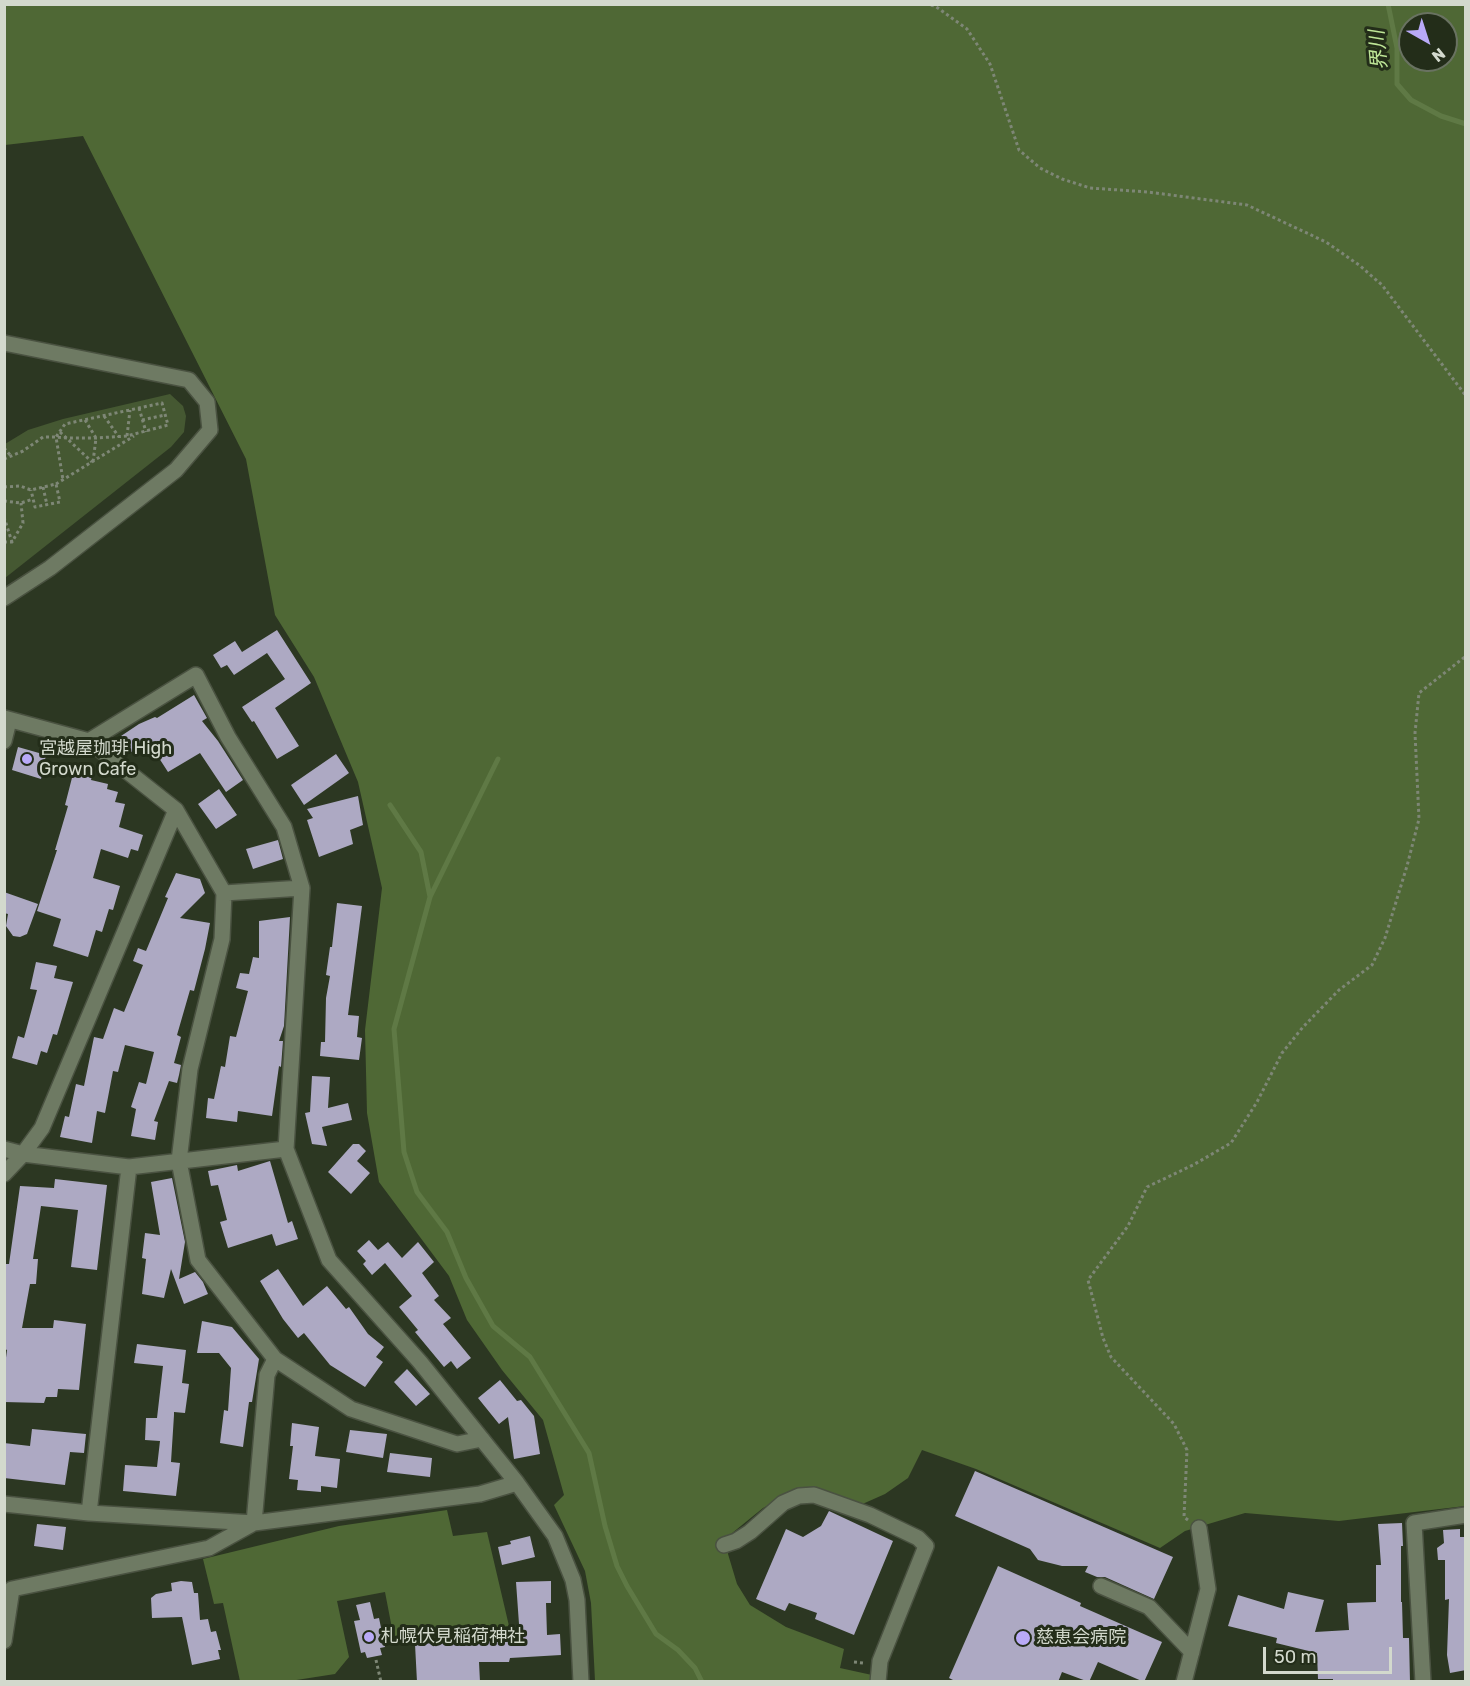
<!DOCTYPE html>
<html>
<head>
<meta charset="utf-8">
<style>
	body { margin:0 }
	#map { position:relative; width:1470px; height:1686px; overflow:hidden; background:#2c3722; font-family:Rubik,sans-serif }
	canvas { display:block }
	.frame { position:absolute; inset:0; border:6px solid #d3d9cd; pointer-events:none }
	.north { position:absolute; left:1398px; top:12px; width:60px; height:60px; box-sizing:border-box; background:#232d19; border:2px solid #697261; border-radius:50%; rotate:141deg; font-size:16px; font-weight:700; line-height:24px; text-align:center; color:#d3d9cd }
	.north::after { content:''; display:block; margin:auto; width:21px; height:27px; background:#b9aaf7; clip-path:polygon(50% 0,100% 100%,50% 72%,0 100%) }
	.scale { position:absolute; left:1263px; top:1647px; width:129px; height:27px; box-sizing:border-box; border:3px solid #d3d9cd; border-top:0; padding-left:8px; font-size:18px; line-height:21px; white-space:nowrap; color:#d3d9cd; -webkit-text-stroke:4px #232d19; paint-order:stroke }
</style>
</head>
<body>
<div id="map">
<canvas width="1470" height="1686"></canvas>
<div class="frame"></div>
<div class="north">N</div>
<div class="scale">50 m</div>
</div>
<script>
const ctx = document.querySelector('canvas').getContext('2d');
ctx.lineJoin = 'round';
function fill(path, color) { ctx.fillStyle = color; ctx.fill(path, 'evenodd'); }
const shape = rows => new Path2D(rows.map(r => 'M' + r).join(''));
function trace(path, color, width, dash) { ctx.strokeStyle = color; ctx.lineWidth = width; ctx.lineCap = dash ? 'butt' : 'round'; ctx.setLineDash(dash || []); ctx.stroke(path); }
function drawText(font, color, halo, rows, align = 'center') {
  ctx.font = font + ' Rubik,"Noto Sans JP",sans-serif'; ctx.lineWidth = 6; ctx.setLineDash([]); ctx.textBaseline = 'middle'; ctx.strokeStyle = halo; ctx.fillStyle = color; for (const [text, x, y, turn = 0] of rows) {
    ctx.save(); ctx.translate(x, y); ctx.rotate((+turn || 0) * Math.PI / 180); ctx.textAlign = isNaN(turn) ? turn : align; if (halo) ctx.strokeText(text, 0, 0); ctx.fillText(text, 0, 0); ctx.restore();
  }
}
const green = shape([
	[170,394,183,406,186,416,184,432,171,447,5,578,5,444,28,430,63,419]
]);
const forest = shape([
	[4,5,1465,5,1465,1506,1339,1521,1245,1513,1185,1531,1160,1548,976,1469,922,1450,908,1478,885,1494,858,1506,796,1491,763,1508,731,1534,728,1554,737,1584,750,1605,786,1627,844,1649,840,1668,872,1675,871,1681,595,1681,591,1603,585,1571,554,1505,564,1495,543,1420,502,1370,467,1320,449,1276,379,1182,367,1113,365,1030,382,888,358,782,314,677,275,615,246,459,83,136,5,145],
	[1410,24,1446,24,1446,60,1410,60],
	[447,1510,453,1536,487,1532,509,1626,454,1630,395,1644,385,1592,337,1601,349,1657,335,1674,290,1681,240,1681,223,1603,214,1604,203,1559,339,1526]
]);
const stream = shape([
	[1388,4,1397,48,1397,84,1411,100,1441,116,1466,124],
	[390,805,421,852,430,897,394,1029,404,1152,417,1192,447,1232,466,1278,493,1326,530,1357,589,1453,605,1526,617,1566,627,1586,656,1634,678,1650,695,1668,702,1682],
	[430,897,498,759]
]);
const building = shape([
	[277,630,311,683,275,708,299,746,277,759,254,721,252,722,242,707,285,679,267,653,234,675,227,665,221,668,213,655,235,641,242,652],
	[194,695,207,718,202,721,218,741,243,780,226,792,200,753,168,772,148,741,131,752,121,736,139,724,155,717,157,718],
	[18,747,46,755,41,779,12,770],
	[336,754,349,773,304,805,291,785],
	[74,770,92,775,91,780,108,784,107,789,118,792,115,802,125,804,119,827,143,835,138,851,131,849,128,858,101,849,93,878,120,886,113,910,109,909,102,932,96,930,88,957,53,946,61,919,37,911,57,850,55,850,68,806,65,805],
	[219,789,237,815,216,829,198,804],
	[358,796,363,825,350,830,353,844,319,857,307,820,313,818,307,809],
	[278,840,283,859,253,869,246,849],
	[176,873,200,879,205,893,180,918,210,923,205,949,194,991,190,990,177,1035,181,1037,174,1063,181,1065,179,1075,177,1083,169,1081,154,1121,158,1122,155,1140,131,1136,136,1109,131,1107,139,1082,146,1084,154,1052,125,1045,118,1072,113,1071,105,1113,97,1111,92,1143,60,1137,65,1116,69,1117,76,1084,84,1086,94,1037,103,1039,114,1008,124,1012,143,965,133,961,138,948,146,951,168,898,165,897],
	[4,892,38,904,27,934,20,937,13,936,6,926,8,914,4,913],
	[337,903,362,906,348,1015,359,1016,357,1037,362,1038,359,1060,320,1056,321,1042,325,1042,326,998,330,976,326,975,330,947,332,947],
	[290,917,284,1026,279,1041,283,1041,281,1067,279,1066,272,1116,238,1111,237,1122,206,1118,208,1098,214,1099,221,1066,225,1067,230,1036,236,1037,248,991,236,988,240,973,249,974,253,957,259,958,259,921],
	[36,962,57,966,54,978,73,982,57,1035,53,1034,47,1053,41,1051,37,1065,12,1058,18,1036,24,1038,37,990,30,989],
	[312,1076,330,1077,328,1108,348,1103,352,1120,322,1127,327,1146,312,1144,305,1113,310,1112],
	[353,1144,359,1144,366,1151,357,1161,370,1173,351,1194,328,1172],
	[270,1161,288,1223,292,1221,298,1239,276,1246,272,1234,228,1248,220,1222,227,1220,218,1185,211,1186,208,1171,237,1165,238,1171],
	[172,1178,185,1242,179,1279,195,1272,203,1282,208,1294,184,1304,171,1269,164,1298,142,1294,146,1259,142,1258,145,1233,160,1235,151,1182],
	[55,1179,107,1185,97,1270,71,1267,78,1210,41,1206,33,1259,38,1259,36,1284,30,1284,22,1328,53,1328,54,1320,86,1324,79,1390,58,1389,57,1397,46,1397,44,1403,4,1402,4,1373,7,1350,5,1349,4,1339,4,1264,9,1264,20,1186,54,1188],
	[369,1240,378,1250,388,1242,402,1258,418,1242,434,1262,422,1273,439,1296,434,1300,451,1318,443,1324,471,1358,457,1369,451,1361,444,1367,415,1332,418,1330,399,1307,412,1296,385,1263,372,1275,363,1264,366,1261,357,1251],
	[278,1269,303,1306,327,1286,346,1309,349,1307,368,1334,384,1347,376,1357,383,1362,365,1387,330,1365,304,1333,298,1338,283,1319,260,1281],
	[202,1321,232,1327,259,1359,252,1402,249,1402,243,1447,220,1443,224,1410,228,1411,231,1368,219,1353,197,1353],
	[137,1344,186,1350,182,1383,189,1384,185,1413,174,1412,174,1415,171,1462,180,1463,176,1496,123,1491,125,1465,157,1467,160,1441,145,1440,146,1418,157,1418,163,1366,134,1363],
	[407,1369,430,1394,416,1406,394,1382],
	[500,1380,517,1401,521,1400,534,1416,540,1454,514,1459,508,1417,499,1424,478,1398],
	[292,1423,319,1427,315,1456,340,1459,337,1488,321,1486,321,1492,297,1490,298,1480,289,1479,293,1446,290,1446],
	[32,1429,86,1434,84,1453,70,1452,65,1485,4,1478,4,1443,30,1446],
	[350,1430,387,1434,383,1458,346,1452],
	[390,1453,432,1458,430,1477,387,1472],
	[975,1471,1173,1557,1154,1599,1105,1577,1097,1577,1085,1572,1088,1566,1062,1566,1038,1560,1030,1549,955,1516],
	[829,1511,893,1541,854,1635,815,1619,817,1613,789,1603,785,1611,756,1599,786,1529,803,1537,821,1526],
	[1402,1523,1403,1546,1401,1546,1401,1602,1402,1602,1403,1638,1409,1638,1410,1682,1333,1682,1333,1679,1318,1679,1317,1653,1276,1643,1277,1638,1228,1626,1238,1595,1284,1609,1288,1592,1324,1600,1315,1632,1349,1630,1347,1603,1376,1602,1376,1565,1381,1565,1378,1524],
	[37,1524,66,1527,63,1550,34,1546],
	[1460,1529,1460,1537,1466,1537,1466,1670,1450,1673,1447,1655,1449,1599,1445,1600,1445,1560,1438,1560,1437,1548,1444,1543,1443,1530],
	[530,1536,535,1557,502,1565,498,1547,511,1544,510,1541],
	[998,1566,1081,1603,1080,1606,1162,1642,1144,1682,1098,1662,1089,1682,1062,1672,1058,1682,957,1682,949,1678],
	[181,1581,192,1582,194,1593,198,1593,200,1620,208,1619,211,1632,216,1631,221,1650,218,1650,220,1659,192,1665,182,1617,152,1618,151,1598,156,1594,172,1591,171,1583],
	[551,1581,551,1603,546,1603,547,1635,560,1634,561,1655,510,1658,509,1662,479,1662,480,1682,417,1682,415,1644,460,1642,460,1633,478,1632,478,1637,520,1638,516,1582],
	[370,1602,374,1619,379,1618,385,1647,380,1648,382,1655,367,1658,365,1652,361,1653,354,1621,360,1620,356,1605]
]);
const path = shape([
	[925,4,935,6,967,29,990,64,1019,150,1040,168,1062,179,1090,188,1148,192,1247,205,1326,242,1359,265,1382,285,1466,396],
	[139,408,146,432],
	[104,416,119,437],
	[85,420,96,438,93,462],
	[142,420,165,415],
	[60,432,92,462],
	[127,436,130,410],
	[4,448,11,456],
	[4,459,23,451,43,437,56,437,68,438,96,438,127,436,168,425,162,403,65,424,56,437,63,480],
	[56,484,134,436],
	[4,487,20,486,31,490,56,484,60,502,35,507,31,490],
	[43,487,47,505],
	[4,501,21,503,33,499],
	[4,517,12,542,23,523,21,503],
	[4,542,12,542],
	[1188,1520,1184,1517,1187,1450,1174,1424,1111,1357,1103,1338,1088,1280,1128,1226,1147,1187,1193,1165,1231,1143,1257,1102,1282,1053,1303,1027,1339,990,1372,965,1385,938,1407,866,1419,819,1415,733,1419,693,1466,656],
	[376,1660,381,1682],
	[854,1662,863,1663]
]);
const minor = shape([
	[4,343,189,380,207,402,210,430,176,470,50,568,4,598],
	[4,718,89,741,176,810,224,893,222,939,190,1069,179,1161,198,1260,275,1359,351,1409,457,1444,482,1439],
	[4,741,9,721],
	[89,741,196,675,228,737,284,827,302,888,286,1149,329,1260,420,1362,517,1483,555,1536,573,1580,577,1600,581,1682],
	[224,893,302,888],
	[4,1149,23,1154,129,1167,286,1149],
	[4,1174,23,1154,42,1128,176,810],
	[4,1504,89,1513,254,1523,480,1494,517,1483],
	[89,1513,129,1167],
	[724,1545,736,1541,750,1532,783,1503,799,1496,814,1495,870,1515,918,1538,926,1546,880,1661,878,1682],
	[1101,1586,1149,1607,1192,1652],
	[4,1641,12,1589,209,1548,254,1523,267,1375,275,1359],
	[1184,1682,1208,1589,1199,1528],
	[1423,1682,1414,1523,1466,1515]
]);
const markers = [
	[27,759,6,"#b9aaf7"],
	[369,1637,6,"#b9aaf7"],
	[1023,1638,8,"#b9aaf7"]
];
const poiNames = [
	["宮越屋珈琲 High",39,749],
	["Grown Cafe",39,770],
	["札幌伏見稲荷神社",381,1637],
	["慈恵会病院",1036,1638]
];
const waterNames = [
	["界川",1379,50,-95]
];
fill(green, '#455832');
fill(forest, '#4f6835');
trace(stream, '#5f7945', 5);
fill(building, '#ada9c3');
trace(minor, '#4a5241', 18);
trace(path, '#7e8776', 3, [3, 3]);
trace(minor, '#6e7a63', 15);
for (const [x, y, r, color] of markers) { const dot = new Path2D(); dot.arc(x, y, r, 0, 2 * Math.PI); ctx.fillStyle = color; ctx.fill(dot); trace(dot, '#232d19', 2); }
drawText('18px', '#d3d9cd', '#232d19', poiNames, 'left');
drawText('italic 20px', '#bee697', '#232d19', waterNames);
</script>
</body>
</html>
